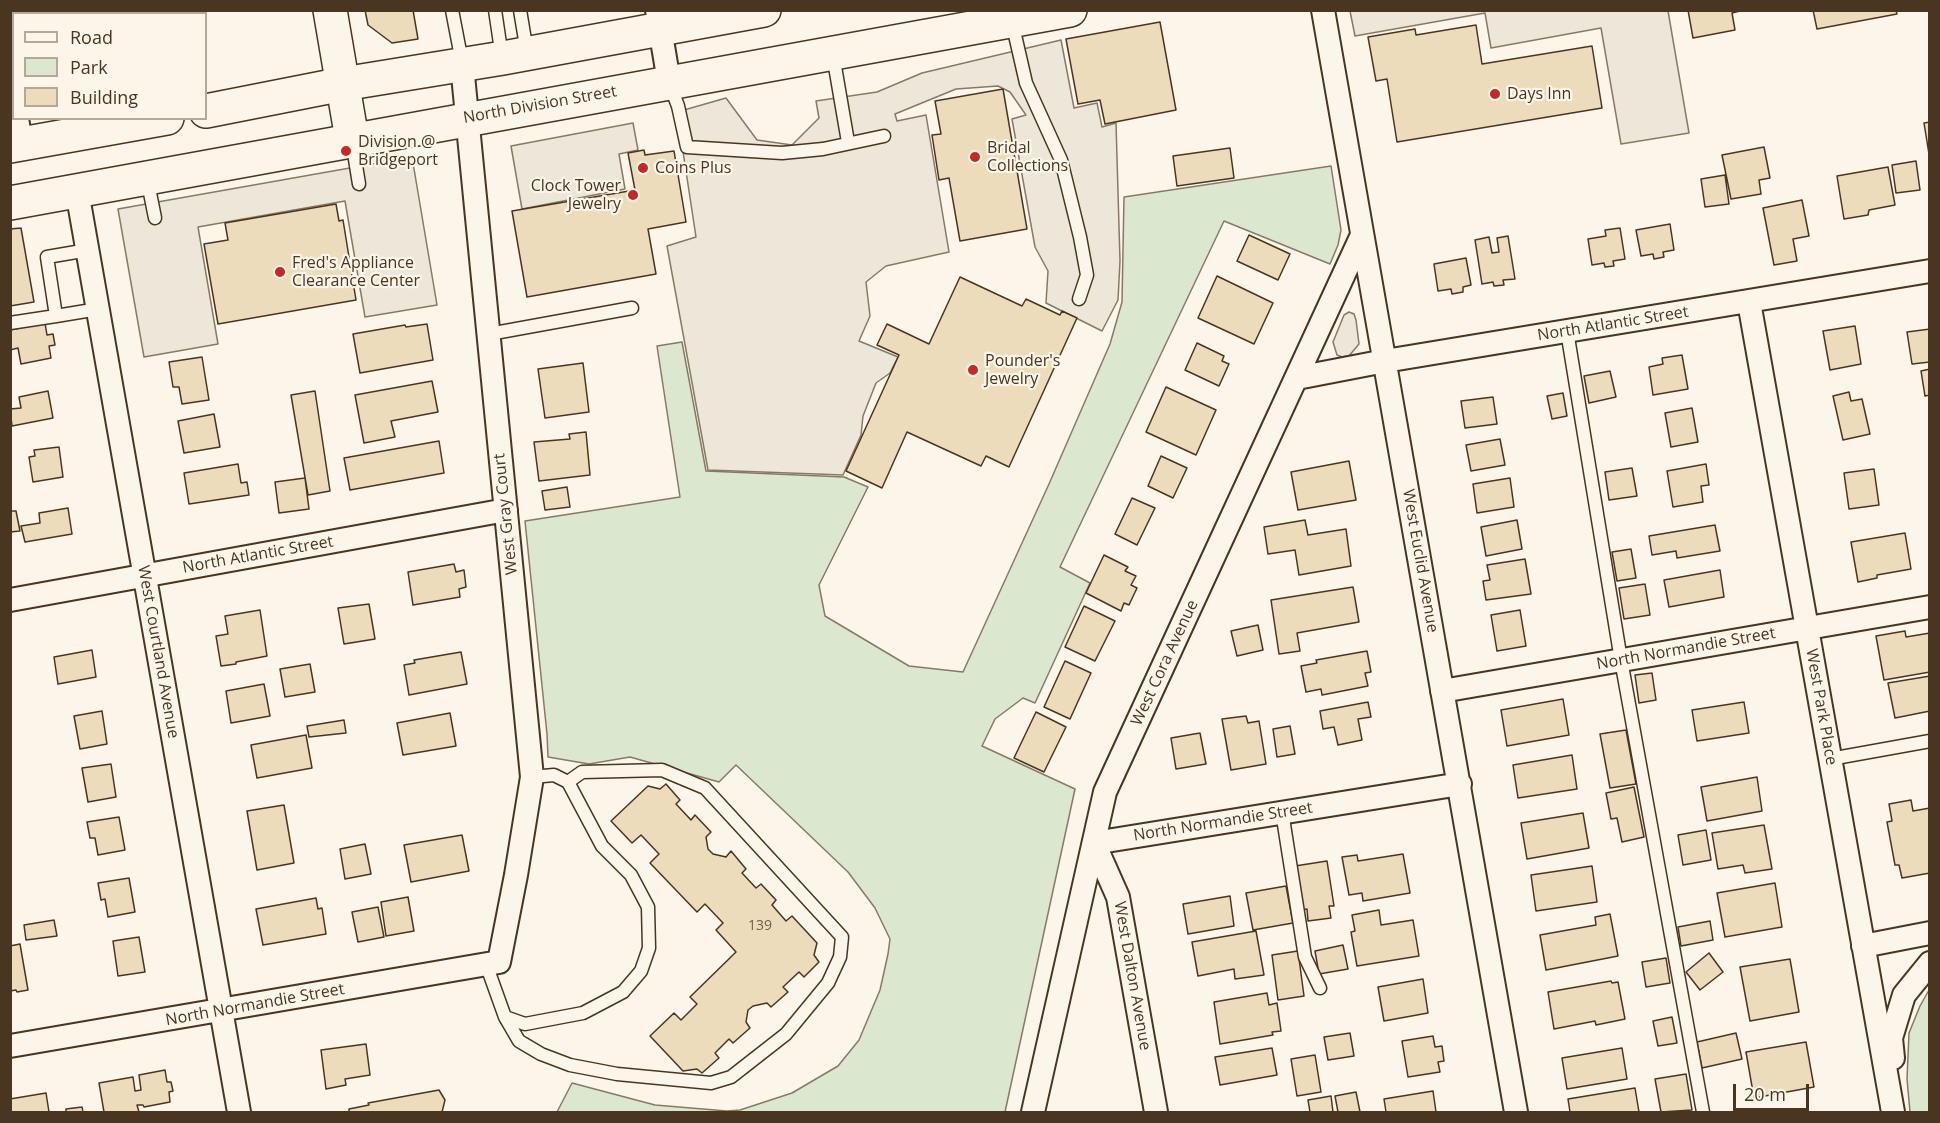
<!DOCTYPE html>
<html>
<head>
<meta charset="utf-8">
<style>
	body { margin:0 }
	#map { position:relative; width:1940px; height:1123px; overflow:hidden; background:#fbf6e9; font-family:"Open Sans",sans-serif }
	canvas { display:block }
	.frame { position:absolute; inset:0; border:12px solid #4a3520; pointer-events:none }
	.legend { position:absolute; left:12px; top:12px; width:195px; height:108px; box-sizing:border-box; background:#fbf6e9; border:2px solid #b4a999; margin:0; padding:8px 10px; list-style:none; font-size:18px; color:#4a3520 }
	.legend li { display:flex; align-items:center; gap:12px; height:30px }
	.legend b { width:30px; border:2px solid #b4a999 }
	.scale { position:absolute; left:1733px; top:1084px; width:76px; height:27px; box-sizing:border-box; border:3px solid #4a3520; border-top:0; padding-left:8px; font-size:18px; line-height:21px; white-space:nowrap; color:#4a3520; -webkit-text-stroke:4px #fbf6e9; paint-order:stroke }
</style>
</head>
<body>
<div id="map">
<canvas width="1940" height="1123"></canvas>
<div class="frame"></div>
<ul class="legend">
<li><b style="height:8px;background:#fbf6e9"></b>Road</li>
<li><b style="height:16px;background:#dce7d0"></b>Park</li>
<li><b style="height:16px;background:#ecdcbc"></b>Building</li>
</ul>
<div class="scale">20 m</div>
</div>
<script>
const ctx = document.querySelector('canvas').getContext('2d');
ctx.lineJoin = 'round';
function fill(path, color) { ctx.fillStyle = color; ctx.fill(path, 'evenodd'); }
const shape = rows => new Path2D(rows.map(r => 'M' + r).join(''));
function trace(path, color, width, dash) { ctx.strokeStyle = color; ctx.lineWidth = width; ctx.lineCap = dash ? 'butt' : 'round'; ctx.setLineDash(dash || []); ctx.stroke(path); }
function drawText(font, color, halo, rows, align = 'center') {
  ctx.font = font + ' "Open Sans",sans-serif'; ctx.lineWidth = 4.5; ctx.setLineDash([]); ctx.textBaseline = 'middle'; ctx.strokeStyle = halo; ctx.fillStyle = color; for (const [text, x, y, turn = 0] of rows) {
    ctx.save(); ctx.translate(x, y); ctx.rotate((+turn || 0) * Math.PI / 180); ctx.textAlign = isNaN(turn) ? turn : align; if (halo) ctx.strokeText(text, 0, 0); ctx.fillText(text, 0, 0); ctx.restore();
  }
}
const green = shape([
	[1331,166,1341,230,1338,245,1330,264,1224,221,1060,567,1090,583,1035,703,1023,698,995,719,982,746,1075,789,1005,1112,557,1112,572,1083,655,1105,727,1111,740,1110,792,1093,838,1066,859,1040,880,990,888,954,890,939,875,908,848,872,736,765,719,782,630,757,589,764,548,757,547,734,525,521,680,497,657,346,682,342,706,471,844,477,868,487,819,585,825,616,909,666,963,672,1049,484,1110,344,1122,302,1124,197,1331,166],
	[1929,990,1929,1112,1910,1112,1907,1079,1909,1033,1920,1006,1929,990]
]);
const parking = shape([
	[1350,11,1668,11,1689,133,1621,144,1601,28,1491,48,1485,13,1355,36,1350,11],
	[1061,40,1074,108,1097,103,1102,127,1116,123,1120,261,1118,300,1102,331,1046,303,1048,271,1035,247,1012,119,1026,115,1010,92,998,86,956,89,895,114,897,121,926,115,949,252,886,266,866,282,870,316,859,341,898,357,890,373,876,383,863,416,861,435,843,475,708,470,667,246,696,237,677,112,726,98,757,140,792,145,819,118,816,101,877,92,922,73,1061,40],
	[633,123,638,150,619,154,625,189,522,209,511,146,633,123],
	[412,157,437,305,365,317,345,201,198,227,218,344,144,357,118,209,412,157],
	[1349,312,1354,314,1356,320,1359,344,1349,356,1342,357,1337,355,1333,342,1344,315,1349,312]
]);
const building = shape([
	[34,10,161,10,162,14,34,14,34,10],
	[365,10,413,10,418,39,392,43,368,25,365,10],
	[1688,10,1744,10,1732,13,1735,30,1693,38,1688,10],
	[1813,10,1896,10,1897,14,1817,29,1813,10],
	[1160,22,1176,110,1105,124,1100,100,1078,104,1066,39,1160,22],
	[1476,25,1482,64,1592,46,1602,108,1397,142,1387,79,1376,81,1368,37,1415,29,1416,35,1476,25],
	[1003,89,1027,229,960,241,949,178,939,180,932,135,941,134,935,101,1003,89],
	[1930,122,1930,154,1929,154,1924,123,1930,122],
	[1764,147,1770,178,1759,180,1761,194,1731,199,1722,155,1764,147],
	[1230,148,1234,178,1177,186,1173,156,1230,148],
	[644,150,645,155,674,151,686,222,648,229,656,274,527,297,512,211,635,190,628,153,644,150],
	[1916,161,1920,190,1896,193,1892,165,1916,161],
	[1888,167,1895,205,1869,210,1868,215,1844,219,1837,176,1888,167],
	[1725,175,1729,204,1705,207,1701,179,1725,175],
	[1802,200,1809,236,1793,239,1797,261,1774,265,1763,208,1802,200],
	[336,204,339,221,343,220,356,300,218,324,204,244,228,240,225,223,336,204],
	[1670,224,1674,250,1663,252,1664,257,1654,259,1653,254,1641,256,1636,230,1670,224],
	[21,228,34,302,10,306,10,229,21,228],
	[1620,228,1625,259,1613,261,1614,266,1605,267,1604,263,1592,265,1588,239,1606,236,1605,230,1620,228],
	[1249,235,1290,254,1278,280,1237,261,1249,235],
	[1508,236,1515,279,1503,280,1504,285,1494,286,1493,282,1482,284,1475,240,1489,237,1492,253,1499,252,1497,238,1508,236],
	[1466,258,1471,285,1463,287,1463,292,1452,294,1451,289,1438,291,1434,264,1466,258],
	[1217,276,1273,303,1254,344,1198,318,1217,276],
	[960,277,1022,306,1026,299,1060,315,1062,311,1077,318,1009,467,986,456,981,466,907,432,882,488,846,471,899,355,877,345,887,324,929,344,960,277],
	[45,323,47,335,53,334,55,345,49,346,51,358,21,364,18,348,10,350,10,330,45,323],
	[427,324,433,360,360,373,353,334,405,325,406,327,427,324],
	[1855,326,1861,364,1830,370,1823,331,1855,326],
	[1930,329,1930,362,1912,364,1907,332,1930,329],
	[1197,343,1224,356,1222,361,1229,364,1219,386,1185,370,1197,343],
	[1682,355,1688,389,1653,395,1649,367,1663,364,1662,358,1682,355],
	[202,357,209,400,182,404,179,387,173,387,169,362,202,357],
	[583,363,589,412,545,418,538,369,583,363],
	[1930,369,1930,395,1925,396,1921,371,1930,369],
	[1610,371,1616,397,1589,403,1584,376,1610,371],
	[432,381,438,412,391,421,395,437,364,443,355,395,432,381],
	[1166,387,1216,410,1196,455,1146,432,1166,387],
	[48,391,53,418,12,426,10,409,21,408,19,397,48,391],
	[315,391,330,491,308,495,291,395,315,391],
	[1849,392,1851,401,1862,399,1870,434,1843,440,1833,396,1849,392],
	[1563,393,1567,416,1552,419,1547,396,1563,393],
	[1493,397,1497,424,1465,428,1461,401,1493,397],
	[1692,408,1698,442,1671,447,1665,413,1692,408],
	[214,414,220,447,184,453,178,421,214,414],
	[586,432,590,475,539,481,534,442,570,439,569,434,586,432],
	[1500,439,1505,465,1471,471,1466,445,1500,439],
	[439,441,444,473,350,490,344,458,439,441],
	[59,447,63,477,33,482,29,457,35,456,34,450,59,447],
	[1161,456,1187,468,1173,498,1148,486,1161,456],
	[1349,461,1356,500,1298,510,1291,472,1349,461],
	[238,464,241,483,247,482,249,495,189,504,184,473,238,464],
	[1706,464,1709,485,1701,486,1703,502,1673,507,1667,471,1706,464],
	[1632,468,1637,496,1609,500,1605,472,1632,468],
	[1874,469,1879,505,1849,509,1844,473,1874,469],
	[305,478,309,509,279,513,275,482,305,478],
	[1510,478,1514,507,1477,513,1473,484,1510,478],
	[567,487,570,507,545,510,542,491,567,487],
	[1132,498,1155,508,1137,545,1115,534,1132,498],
	[68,508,72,534,25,542,21,526,40,523,39,513,68,508],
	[10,511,16,511,20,531,10,532,10,511],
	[1305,520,1308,535,1346,529,1351,566,1299,575,1295,550,1268,554,1264,527,1305,520],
	[1517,520,1522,549,1486,556,1481,527,1517,520],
	[1715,525,1720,551,1677,558,1676,551,1652,555,1649,536,1715,525],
	[1905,533,1911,569,1877,575,1877,578,1858,582,1851,542,1905,533],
	[1631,549,1636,578,1617,581,1612,552,1631,549],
	[1104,555,1128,567,1125,571,1136,576,1131,585,1137,588,1129,605,1124,603,1121,611,1086,593,1104,555],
	[1525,559,1531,594,1486,600,1483,581,1490,580,1487,565,1525,559],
	[454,564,456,572,464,570,466,587,459,589,460,597,413,605,408,572,454,564],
	[1720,570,1724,597,1669,607,1664,580,1720,570],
	[1645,584,1650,615,1624,619,1619,588,1645,584],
	[1353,587,1359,622,1297,633,1300,651,1279,654,1271,600,1353,587],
	[369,604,375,639,344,644,338,608,369,604],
	[1084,606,1115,621,1095,661,1065,647,1084,606],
	[260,610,267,656,236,662,236,664,221,666,216,636,228,634,225,616,260,610],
	[1520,610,1526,646,1497,651,1491,615,1520,610],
	[1258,625,1263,650,1237,656,1231,631,1258,625],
	[1905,631,1906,637,1930,633,1930,672,1884,680,1876,636,1905,631],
	[92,650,96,677,58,684,54,657,92,650],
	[1367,651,1371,672,1365,673,1368,686,1322,695,1321,689,1306,692,1301,666,1317,663,1316,660,1367,651],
	[461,652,467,684,409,695,404,665,415,663,414,660,461,652],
	[1065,661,1091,673,1070,719,1044,707,1065,661],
	[310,664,315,692,285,697,280,669,310,664],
	[1652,673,1656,700,1639,703,1635,675,1652,673],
	[1930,676,1930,711,1895,718,1888,683,1930,676],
	[264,684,270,716,231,723,226,691,264,684],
	[1563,699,1569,735,1507,746,1501,710,1563,699],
	[1368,702,1371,717,1358,719,1362,740,1338,745,1334,727,1323,729,1320,711,1368,702],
	[1744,702,1749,733,1697,741,1692,710,1744,702],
	[102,711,107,744,80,749,74,716,102,711],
	[1036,712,1066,727,1044,772,1014,758,1036,712],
	[450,713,456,746,403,755,397,723,450,713],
	[1246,716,1248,723,1259,721,1266,764,1231,770,1222,719,1246,716],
	[344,720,346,733,309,737,307,726,344,720],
	[1290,726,1295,754,1277,757,1273,729,1290,726],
	[1626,730,1636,784,1610,788,1600,734,1626,730],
	[1200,733,1206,764,1176,769,1171,738,1200,733],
	[306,735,312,768,257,778,251,745,306,735],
	[1572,755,1577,789,1518,798,1513,765,1572,755],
	[111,764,116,797,88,802,82,768,111,764],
	[1757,777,1762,811,1707,821,1701,787,1757,777],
	[666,784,680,800,676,804,691,820,695,815,711,832,706,837,708,849,713,854,726,857,731,851,746,869,742,873,756,888,761,884,776,900,772,905,786,921,792,916,817,943,814,955,819,962,804,977,799,972,783,987,788,992,771,1007,767,1003,753,1006,748,1010,746,1022,750,1028,733,1043,729,1039,715,1053,719,1058,702,1073,697,1069,683,1071,650,1036,674,1013,681,1020,697,1004,690,997,736,952,716,930,723,923,705,904,697,912,650,863,659,854,641,835,632,843,611,821,648,786,660,789,666,784],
	[1634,787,1644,837,1622,842,1617,818,1611,819,1606,793,1634,787],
	[1911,800,1913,811,1930,808,1930,873,1902,878,1899,865,1895,865,1887,822,1892,821,1889,804,1911,800],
	[284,805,294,863,257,870,247,811,284,805],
	[1583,813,1589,848,1527,859,1521,823,1583,813],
	[119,817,125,850,98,855,95,838,90,838,87,822,119,817],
	[1764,825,1772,869,1745,873,1743,865,1718,869,1712,833,1764,825],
	[1706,830,1711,860,1683,865,1678,835,1706,830],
	[462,835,469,871,411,882,404,845,462,835],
	[365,844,371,874,345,879,340,849,365,844],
	[1403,854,1410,893,1363,901,1362,893,1349,895,1342,857,1357,855,1358,861,1403,854],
	[1327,861,1334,906,1329,906,1331,918,1308,921,1307,909,1302,910,1295,866,1327,861],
	[1592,866,1597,902,1536,911,1531,875,1592,866],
	[129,878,135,912,108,917,105,899,101,900,98,883,129,878],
	[1775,883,1782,927,1725,937,1717,893,1775,883],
	[1286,886,1293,923,1253,930,1246,893,1286,886],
	[1230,896,1234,926,1188,934,1183,904,1230,896],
	[408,897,414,931,386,936,381,902,408,897],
	[316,898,318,909,322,908,326,934,263,945,256,909,316,898],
	[378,907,384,937,358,942,352,912,378,907],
	[1379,910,1381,925,1413,920,1419,956,1357,966,1351,932,1355,931,1352,915,1379,910],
	[1610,914,1618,956,1546,970,1540,935,1596,925,1595,917,1610,914],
	[54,920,57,936,26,940,24,925,54,920],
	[1710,921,1713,940,1681,946,1678,927,1710,921],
	[1256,931,1264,975,1235,979,1234,969,1198,976,1192,942,1256,931],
	[139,937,145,972,118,976,113,941,139,937],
	[20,944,28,990,17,992,16,990,10,991,10,946,20,944],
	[1343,945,1348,969,1319,974,1315,951,1343,945],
	[1298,951,1304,996,1278,1000,1272,955,1298,951],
	[1709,953,1723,972,1700,990,1686,972,1709,953],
	[1666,958,1670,983,1646,987,1642,962,1666,958],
	[1790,959,1799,1012,1750,1021,1740,967,1790,959],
	[1423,979,1428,1013,1384,1021,1378,987,1423,979],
	[1611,981,1612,983,1618,982,1625,1019,1596,1025,1595,1021,1554,1029,1548,992,1611,981],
	[1267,993,1269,1005,1277,1003,1281,1031,1272,1032,1273,1035,1220,1044,1214,1002,1267,993],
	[1672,1017,1677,1043,1658,1046,1653,1021,1672,1017],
	[1350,1033,1354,1056,1328,1060,1324,1037,1350,1033],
	[1736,1033,1742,1059,1702,1068,1697,1042,1736,1033],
	[1433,1036,1435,1047,1442,1046,1444,1061,1438,1062,1440,1072,1408,1077,1402,1041,1433,1036],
	[1806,1042,1814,1087,1754,1098,1746,1052,1806,1042],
	[366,1044,370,1075,345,1079,346,1085,326,1089,321,1050,366,1044],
	[1272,1048,1277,1075,1220,1085,1215,1057,1272,1048],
	[1622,1048,1627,1079,1567,1089,1562,1058,1622,1048],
	[1315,1055,1321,1092,1297,1096,1291,1059,1315,1055],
	[165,1070,167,1082,171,1082,173,1091,169,1092,170,1102,144,1107,143,1105,137,1105,139,1112,104,1112,99,1083,133,1077,135,1091,141,1090,139,1075,165,1070],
	[1686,1074,1692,1110,1661,1112,1655,1079,1686,1074],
	[1635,1088,1639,1112,1570,1112,1568,1099,1635,1088],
	[439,1090,445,1100,442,1112,344,1112,349,1112,349,1109,369,1105,368,1103,439,1090],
	[1433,1091,1436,1112,1386,1112,1384,1099,1433,1091],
	[1356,1092,1360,1112,1338,1112,1335,1096,1356,1092],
	[46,1093,49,1112,10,1112,10,1099,46,1093],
	[1331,1096,1333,1112,1310,1112,1308,1100,1331,1096],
	[82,1107,83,1112,66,1112,66,1109,82,1107]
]);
const lane = shape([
	[452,10,462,62],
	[495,10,502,57],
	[520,10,527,52],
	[1012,22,1026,83,1061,160,1080,237,1087,275,1079,299],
	[833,55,848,142],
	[670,85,678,106,687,147,782,153,823,149,884,136],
	[352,141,359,184],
	[147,178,155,218],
	[56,316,98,309],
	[10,323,56,316,47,257,88,250],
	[1567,331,1621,660,1703,1112],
	[489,334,632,308],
	[1830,759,1930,741],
	[1282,812,1305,957,1320,988],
	[486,964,505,1017,525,1024,583,1013,623,992,641,971,649,948,648,907,631,875,602,846,568,782,554,775,532,777],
	[505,1017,519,1041,541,1054,570,1065,617,1074,711,1083,731,1077,786,1034,828,983,840,957,842,937,705,788,662,770,582,772,568,782]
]);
const street = shape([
	[657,10,669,82],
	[1323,10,1516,1112],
	[10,82,14,99],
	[17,118,21,144],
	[77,191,239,1112],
	[1749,302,1893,1112],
	[1297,378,1385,361,1930,271],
	[10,600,506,510],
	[1442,691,1930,607],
	[1863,946,1930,933],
	[10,1046,499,962,516,875,532,777,462,65],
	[1893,1058,1891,1038,1904,995,1930,963],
	[1033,1112,1105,792,1362,235],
	[1156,1112,1118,897,1094,843,1460,784]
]);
const secondary = shape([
	[330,10,352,139]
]);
const primary = shape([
	[206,111,343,84,503,58,764,10],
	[10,146,167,118],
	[10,203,1070,10]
]);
const markers = [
	[1495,94,6,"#c62828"],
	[346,151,6,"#c62828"],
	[975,157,6,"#c62828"],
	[643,168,6,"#c62828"],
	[633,195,6,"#c62828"],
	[280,272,6,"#c62828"],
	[973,370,6,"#c62828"]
];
const numberNames = [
	["139",760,926]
];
const poiNames = [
	["Days Inn",1507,94],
	["Division @",358,142],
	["Bridgeport",358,160],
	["Bridal",987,148],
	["Collections",987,166],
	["Coins Plus",655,168],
	["Clock Tower",621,186,"right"],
	["Jewelry",621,204,"right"],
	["Fred's Appliance",292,263],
	["Clearance Center",292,281],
	["Pounder's",985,361],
	["Jewelry",985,379]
];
const streetNames = [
	["North Division Street",540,105,-10],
	["North Atlantic Street",1613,324,-9],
	["West Gray Court",506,514,-96],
	["North Atlantic Street",258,555,-10],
	["West Euclid Avenue",1420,561,80],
	["North Normandie Street",1686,649,-10],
	["West Courtland Avenue",158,652,80],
	["West Cora Avenue",1165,663,-65],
	["West Park Place",1821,707,80],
	["North Normandie Street",1223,822,-9],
	["West Dalton Avenue",1132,976,80],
	["North Normandie Street",255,1005,-10]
];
fill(green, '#dce7d0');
trace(green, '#887966', 1.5);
fill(parking, '#ede7d9');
trace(parking, '#887966', 1.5);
fill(building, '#ecdcbc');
trace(building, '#4a3520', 1.5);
trace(lane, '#4a3520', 15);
trace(street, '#4a3520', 26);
trace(secondary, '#4a3520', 36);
trace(primary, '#4a3520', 36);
trace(lane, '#fbf6e9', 12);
trace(street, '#fbf6e9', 22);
trace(secondary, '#fbf6e9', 33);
trace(primary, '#fbf6e9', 33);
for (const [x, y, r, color] of markers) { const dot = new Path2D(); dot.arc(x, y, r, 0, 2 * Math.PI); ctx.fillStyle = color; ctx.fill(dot); trace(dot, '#fbf6e9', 2); }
drawText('14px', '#725f47', null, numberNames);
drawText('16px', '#4a3520', '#fbf6e9', poiNames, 'left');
drawText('16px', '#4a3520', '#fbf6e9', streetNames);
</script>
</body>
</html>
